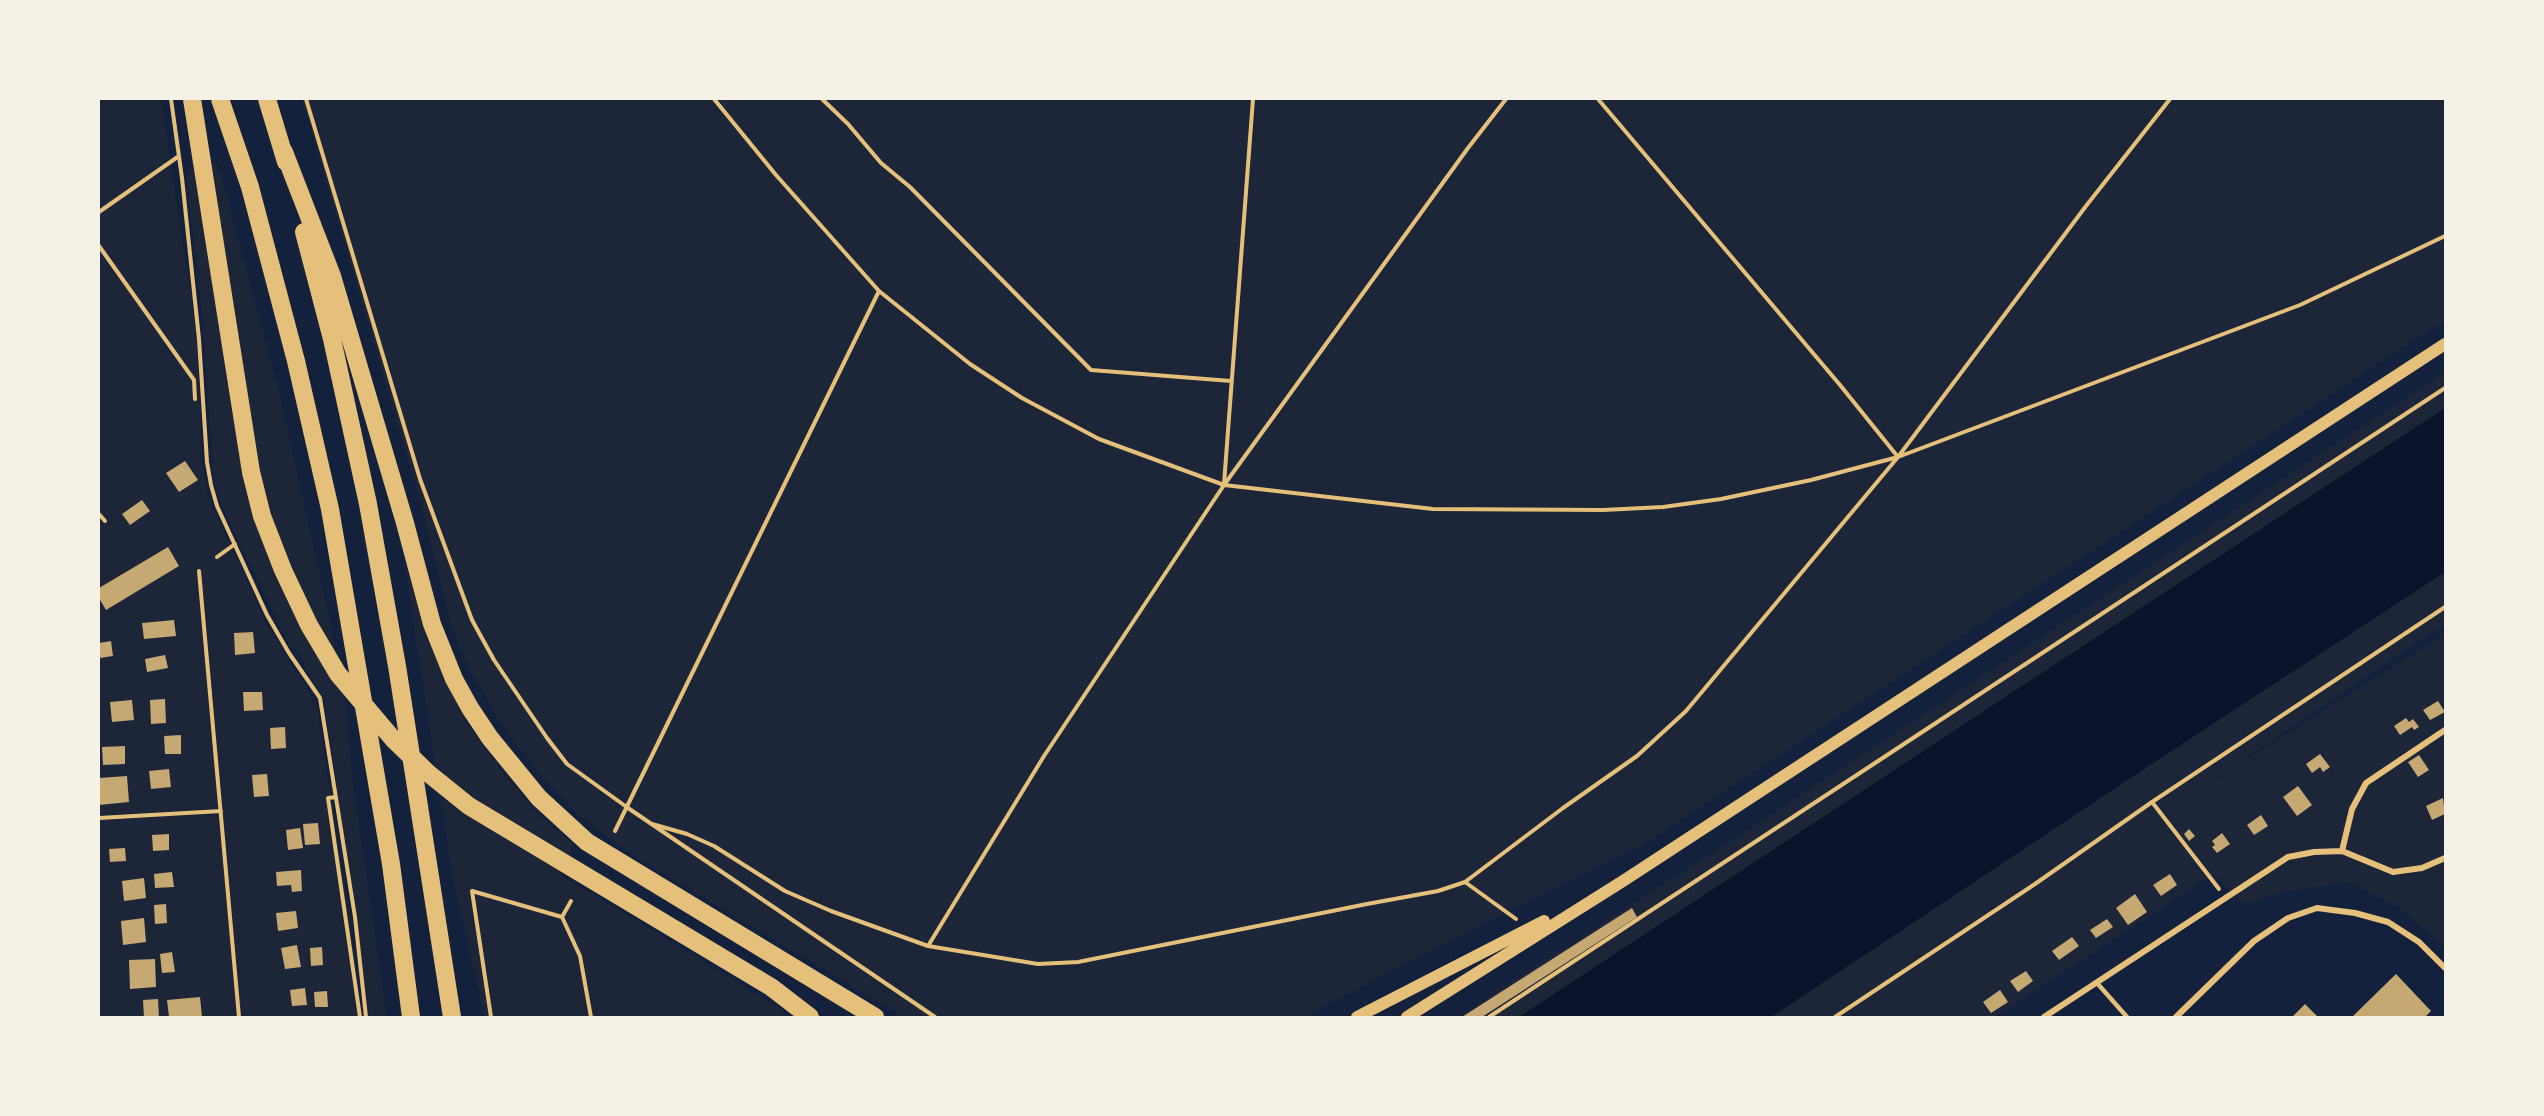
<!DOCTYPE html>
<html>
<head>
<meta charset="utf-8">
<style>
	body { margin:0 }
	#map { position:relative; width:2544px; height:1116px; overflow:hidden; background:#14213d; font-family:"Alegreya Sans",sans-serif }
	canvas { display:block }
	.frame { position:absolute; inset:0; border:100px solid #f6f1e7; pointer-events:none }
</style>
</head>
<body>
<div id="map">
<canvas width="2544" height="1116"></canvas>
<div class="frame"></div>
</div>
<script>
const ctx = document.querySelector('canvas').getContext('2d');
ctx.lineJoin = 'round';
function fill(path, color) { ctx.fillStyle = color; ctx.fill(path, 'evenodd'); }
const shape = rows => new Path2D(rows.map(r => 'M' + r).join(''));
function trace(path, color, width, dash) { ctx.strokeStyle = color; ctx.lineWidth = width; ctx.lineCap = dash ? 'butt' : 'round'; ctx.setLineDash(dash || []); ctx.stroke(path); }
const green = shape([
	[99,99,161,99,197,337,202,466,209,498,267,625,317,706,350,922,362,1017,99,1017],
	[302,99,2445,99,2445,320,1635,850,1624,853,1499,916,1304,1017,903,1017,620,847,576,812,540,775,500,722,471,672,451,625,420,501],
	[218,164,279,391,332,630,346,705,354,788,387,1017,369,1017,325,704,298,653,286,639,221,504,214,481,202,311,185,170],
	[2445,372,2445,408,1519,1017,1457,1017,1735,838],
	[404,562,438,660,466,722,500,769,537,812,574,845,559,874,783,1010,782,1017,485,1017,454,885],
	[2445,572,2445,624,2193,793,2445,634,2445,948,2401,909,2349,882,2280,893,2245,904,2214,874,1995,1017,1771,1017,2150,765]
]);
const water = shape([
	[2445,408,2445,572,2150,765,1771,1017,1519,1017]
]);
const building = shape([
	[185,461,198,480,179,492,166,473],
	[142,500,150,511,130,525,122,514],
	[168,547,179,566,106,610,99,598,99,588],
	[174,620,176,636,144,639,142,623],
	[253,632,255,653,235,655,234,633],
	[111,641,113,656,100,658,99,643],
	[165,655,168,668,147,672,145,659],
	[243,692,262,692,263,710,244,711],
	[165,699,166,723,151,724,150,700],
	[132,700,134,720,112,722,110,702],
	[2438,701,2445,712,2430,720,2423,710],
	[2406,718,2409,722,2413,719,2419,727,2414,730,2412,727,2400,735,2394,726],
	[285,727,286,748,271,749,270,728],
	[181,735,181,754,165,754,164,736],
	[125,746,125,764,103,765,102,747],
	[2320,754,2330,767,2323,772,2320,767,2312,773,2306,764],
	[2419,755,2429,770,2418,777,2408,762],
	[169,769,171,787,151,789,149,771],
	[267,774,269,796,254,797,252,775],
	[127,776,129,802,99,805,99,778],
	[2298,786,2312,805,2297,816,2283,797],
	[2443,798,2445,814,2432,820,2426,806],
	[2261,815,2268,826,2254,835,2247,825],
	[318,823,320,844,305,845,303,824],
	[300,828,303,848,288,850,286,830],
	[2189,829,2195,836,2189,841,2184,834],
	[2222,833,2230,844,2217,853,2212,847,2215,845,2212,841],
	[169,834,169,850,153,851,152,835],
	[125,848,126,861,110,862,109,849],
	[301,870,302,891,292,892,291,885,277,886,276,872],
	[172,872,174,887,155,888,154,874],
	[2170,874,2177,885,2161,896,2153,885],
	[144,878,146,898,124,901,122,881],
	[2135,894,2147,912,2128,925,2116,908],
	[166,904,167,923,155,924,154,905],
	[1632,908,1637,917,1482,1017,1462,1017],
	[296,911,298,928,278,931,276,913],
	[144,918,146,942,123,945,121,921],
	[2107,919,2113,927,2096,938,2090,930],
	[2072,937,2079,946,2059,960,2052,951],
	[297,945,301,967,285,969,281,948],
	[322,947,323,965,311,966,310,948],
	[172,952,175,972,162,973,160,954],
	[155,959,156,987,130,989,129,960],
	[2026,971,2033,981,2018,992,2010,981],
	[2396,974,2431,1011,2425,1017,2352,1017],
	[305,988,307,1005,292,1006,290,990],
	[2000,990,2008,1002,1991,1013,1983,1002],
	[327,991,328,1007,315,1007,314,992],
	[200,997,202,1017,169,1017,167,1000],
	[158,999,159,1017,144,1017,143,1000],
	[2305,1004,2318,1017,2292,1017]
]);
const path = shape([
	[171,99,182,178,199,339,207,462,211,485,217,506,267,615,289,653,320,698,355,917,366,1017],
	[306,99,420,479,472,620,494,660,547,738,567,764,628,808,935,1017],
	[714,99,776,175,879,291,970,364,1022,398,1099,439,1224,485,1433,509,1603,510,1663,507,1721,499,1811,480,1898,457,2300,305,2445,236],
	[822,99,848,124,881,163,910,187,1091,370,1231,381],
	[1598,99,1840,385,1898,457],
	[99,212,179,156],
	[99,246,194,380,195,399],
	[1224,484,1253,99],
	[99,514,105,521],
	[217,557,235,544],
	[199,571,239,1017],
	[336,797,328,798,360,1017],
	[2152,802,2219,889],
	[99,818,221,811],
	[652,824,687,834,714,846,785,891,831,911,928,946,1038,964,1078,962,1367,904,1438,891,1465,882,1563,808,1637,756,1686,711,1898,457,2086,206,2170,99],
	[615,831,879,291],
	[1465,882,1516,919],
	[571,901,562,917,580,956,591,1017],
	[928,946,1044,756,1224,485,1468,148,1506,99],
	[491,1017,472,891,562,917],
	[1489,1017,2445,388],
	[1835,1017,2035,884,2152,802,2445,607]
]);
const service = shape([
	[2097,983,2127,1017]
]);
const minor = shape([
	[2342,851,2352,809,2366,783,2445,730],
	[2044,1017,2288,857,2314,852,2342,851,2393,872,2422,868,2445,858],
	[2176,1017,2254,941,2288,918,2317,908,2355,913,2388,922,2419,942,2445,968]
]);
const secondary = shape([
	[1357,1017,1544,921],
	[1407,1017,1623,881,2445,344]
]);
const motorway = shape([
	[192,99,251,472,262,516,283,570,309,625,338,674,393,739,428,773,469,806,771,987,810,1017],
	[220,99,250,187,296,361,330,509,391,864,411,1017],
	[267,99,286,162],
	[284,152,332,276,405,523,432,624,454,679,470,708,490,738,539,798,587,842,875,1017],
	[304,232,332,339,368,504,397,666,452,1017]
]);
fill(green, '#1d2539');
fill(water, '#0b132b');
fill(building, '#c6a872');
trace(path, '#e5c07b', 4);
trace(service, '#e5c07b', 4.5);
trace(minor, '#e5c07b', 6);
trace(secondary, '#e5c07b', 12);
trace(motorway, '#e5c07b', 18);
</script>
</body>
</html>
